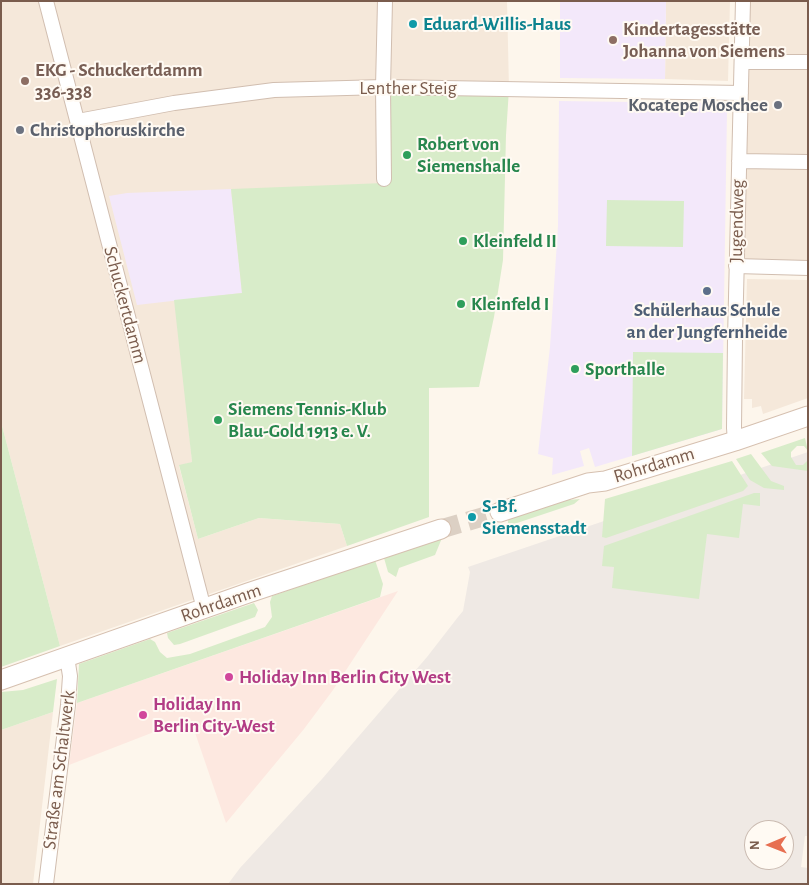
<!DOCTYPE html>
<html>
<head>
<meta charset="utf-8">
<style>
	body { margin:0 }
	#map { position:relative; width:809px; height:885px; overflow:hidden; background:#fdf6ec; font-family:"Alegreya Sans",sans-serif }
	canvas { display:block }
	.frame { position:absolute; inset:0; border:2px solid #7a5c4d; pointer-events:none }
	.north { position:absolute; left:744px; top:820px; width:50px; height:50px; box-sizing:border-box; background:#fffaf3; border:1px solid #cabbb1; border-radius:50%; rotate:269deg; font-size:14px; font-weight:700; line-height:20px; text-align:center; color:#7a5c4d }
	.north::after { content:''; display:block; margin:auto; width:18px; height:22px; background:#e76f51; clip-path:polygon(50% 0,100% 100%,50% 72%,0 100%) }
</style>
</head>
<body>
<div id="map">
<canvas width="809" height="885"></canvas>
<div class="frame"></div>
<div class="north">N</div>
</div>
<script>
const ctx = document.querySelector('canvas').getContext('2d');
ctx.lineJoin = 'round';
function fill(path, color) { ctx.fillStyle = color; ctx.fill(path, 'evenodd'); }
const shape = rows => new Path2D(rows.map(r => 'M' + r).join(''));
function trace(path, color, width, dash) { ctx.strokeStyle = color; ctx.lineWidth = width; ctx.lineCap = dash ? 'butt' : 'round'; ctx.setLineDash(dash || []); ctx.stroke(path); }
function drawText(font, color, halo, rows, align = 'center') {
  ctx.font = font + ' "Alegreya Sans",sans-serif'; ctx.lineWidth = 4; ctx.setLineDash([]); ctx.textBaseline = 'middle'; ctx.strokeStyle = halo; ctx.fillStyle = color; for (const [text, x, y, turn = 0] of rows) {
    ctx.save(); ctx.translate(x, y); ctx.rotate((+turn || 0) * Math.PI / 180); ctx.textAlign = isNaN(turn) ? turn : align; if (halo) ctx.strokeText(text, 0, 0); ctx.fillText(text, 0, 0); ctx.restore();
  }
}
const residential = shape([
	[1,1,507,1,509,89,384,184,360,184,242,293,184,377,192,462,179,466,198,539,259,518,340,524,347,546,60,646,1,422],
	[666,1,730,1,728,81,665,79],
	[746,1,808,1,808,58,747,56],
	[747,67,808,67,808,157,749,156,744,153],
	[747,166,808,166,808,261,747,262,742,259,743,172],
	[747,279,808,280,808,398,763,414,761,406,752,408,752,399,744,399],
	[53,712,33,884,1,884,1,730]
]);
const commercial = shape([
	[398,591,333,690,304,729,226,823,190,718,69,765,77,703]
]);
const industrial = shape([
	[808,452,808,836,805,836,801,867,808,868,808,884,228,884,240,868,322,779,427,657,458,617,463,611,470,572,468,567],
	[754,830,784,830,784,860,754,860]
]);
const education = shape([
	[560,1,666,1,665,79,560,78],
	[559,101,707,103,707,110,727,111,722,429,595,467,589,448,580,451,584,466,552,475,553,458,538,454,550,347,558,226],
	[231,189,242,293,137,305,109,196,127,193]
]);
const green = shape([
	[383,87,509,89,506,135,503,260,494,317,479,387,429,388,429,517,347,546,340,524,259,518,198,539,179,465,192,462,174,300,242,293,231,189,384,183],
	[607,200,684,201,683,247,606,246],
	[633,352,723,353,722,429,632,456],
	[1,422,60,646,1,667],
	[805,438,808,451,804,446,797,446,791,452,791,457,796,465,803,465,808,460,808,471,772,466,761,453],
	[751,454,771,481,784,486,784,490,764,488,750,480,736,459],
	[732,461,748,486,743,491,606,538,602,537,605,499],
	[754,493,760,493,760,506,743,504,739,538,707,534,699,599,612,588,614,567,602,566,604,546],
	[580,499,574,504,514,524,508,524,508,519,568,500],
	[442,538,435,555,399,568,396,577,388,572,384,558],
	[375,560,383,584,380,597,77,703,79,664,150,639,155,642,160,652,167,658,190,654,265,627,272,617,270,602,272,596],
	[254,603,258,610,255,617,180,644,174,645,168,638,167,633],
	[57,679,53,712,1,730,1,692,23,690]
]);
const secondaryTunnel = shape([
	[441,529,500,512]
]);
const minor = shape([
	[46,1,204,609],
	[742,62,808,62],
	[78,121,174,103,274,90,383,87,741,93],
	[739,161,808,162],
	[384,179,383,87,385,1],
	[736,266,808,268],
	[735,441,734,428,735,339,743,1],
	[46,884,68,705,70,676,67,657]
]);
const secondary = shape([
	[500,512,588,483,605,481,735,441,808,416],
	[1,680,248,593,441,529]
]);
const markers = [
	[413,24,5,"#0f9aa8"],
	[613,40,5,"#8d6e63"],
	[25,81,5,"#8d6e63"],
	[778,105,5,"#6b7280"],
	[20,130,5,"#6b7280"],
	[407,155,5,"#2e9e5b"],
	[463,241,5,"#2e9e5b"],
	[707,291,5,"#5c6f8a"],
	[461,304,5,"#2e9e5b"],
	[575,369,5,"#2e9e5b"],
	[218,420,5,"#2e9e5b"],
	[472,517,5,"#0f9aa8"],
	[229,677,5,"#d1479c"],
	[143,715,5,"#d1479c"]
];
const cultureNames = [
	["Eduard-Willis-Haus",423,24],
	["S-Bf.",482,506],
	["Siemensstadt",482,528]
];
const educationNames = [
	["Kindertagesstätte",623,29],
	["Johanna von Siemens",623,51],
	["EKG - Schuckertdamm",35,70],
	["336-338",35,92]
];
const streetNames = [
	["Lenther Steig",408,88],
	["Jugendweg",737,221,-89],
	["Schuckertdamm",125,305,75],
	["Rohrdamm",654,465,-17],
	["Rohrdamm",221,603,-19],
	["Straße am Schaltwerk",59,770,-83]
];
const worshipNames = [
	["Kocatepe Moschee",768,105],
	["Christophoruskirche",30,130,"left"]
];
const leisureNames = [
	["Robert von",417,144],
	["Siemenshalle",417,166],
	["Kleinfeld II",473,241],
	["Kleinfeld I",471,304],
	["Sporthalle",585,369],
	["Siemens Tennis-Klub",228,409],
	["Blau-Gold 1913 e. V.",228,431]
];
const serviceNames = [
	["Schülerhaus Schule",707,310],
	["an der Jungfernheide",707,332]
];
const hotelNames = [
	["Holiday Inn Berlin City West",239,677],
	["Holiday Inn",153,704],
	["Berlin City-West",153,726]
];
fill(residential, '#f5e8da');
fill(commercial, '#fde8e0');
fill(industrial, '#efe9e4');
fill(education, '#f3e8fa');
fill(green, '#d8ecc9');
trace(secondaryTunnel, '#dcd0c4', 19, [19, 9]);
trace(minor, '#d1beb0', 16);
trace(secondary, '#d6c0b0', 21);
trace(minor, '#fff', 14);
trace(secondary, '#fff', 19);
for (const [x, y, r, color] of markers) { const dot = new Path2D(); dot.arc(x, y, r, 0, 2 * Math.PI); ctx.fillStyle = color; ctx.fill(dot); trace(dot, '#fffaf3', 2); }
drawText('bold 19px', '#0d838f', '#fffaf3', cultureNames, 'left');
drawText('bold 19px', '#785e54', '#fffaf3', educationNames, 'left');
drawText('19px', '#7a5c4d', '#fffaf3', streetNames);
drawText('bold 19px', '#5b616d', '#fffaf3', worshipNames, 'right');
drawText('bold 19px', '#27864d', '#fffaf3', leisureNames, 'left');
drawText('bold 19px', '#4e5e75', '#fffaf3', serviceNames);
drawText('bold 19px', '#b23c85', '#fffaf3', hotelNames, 'left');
</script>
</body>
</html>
